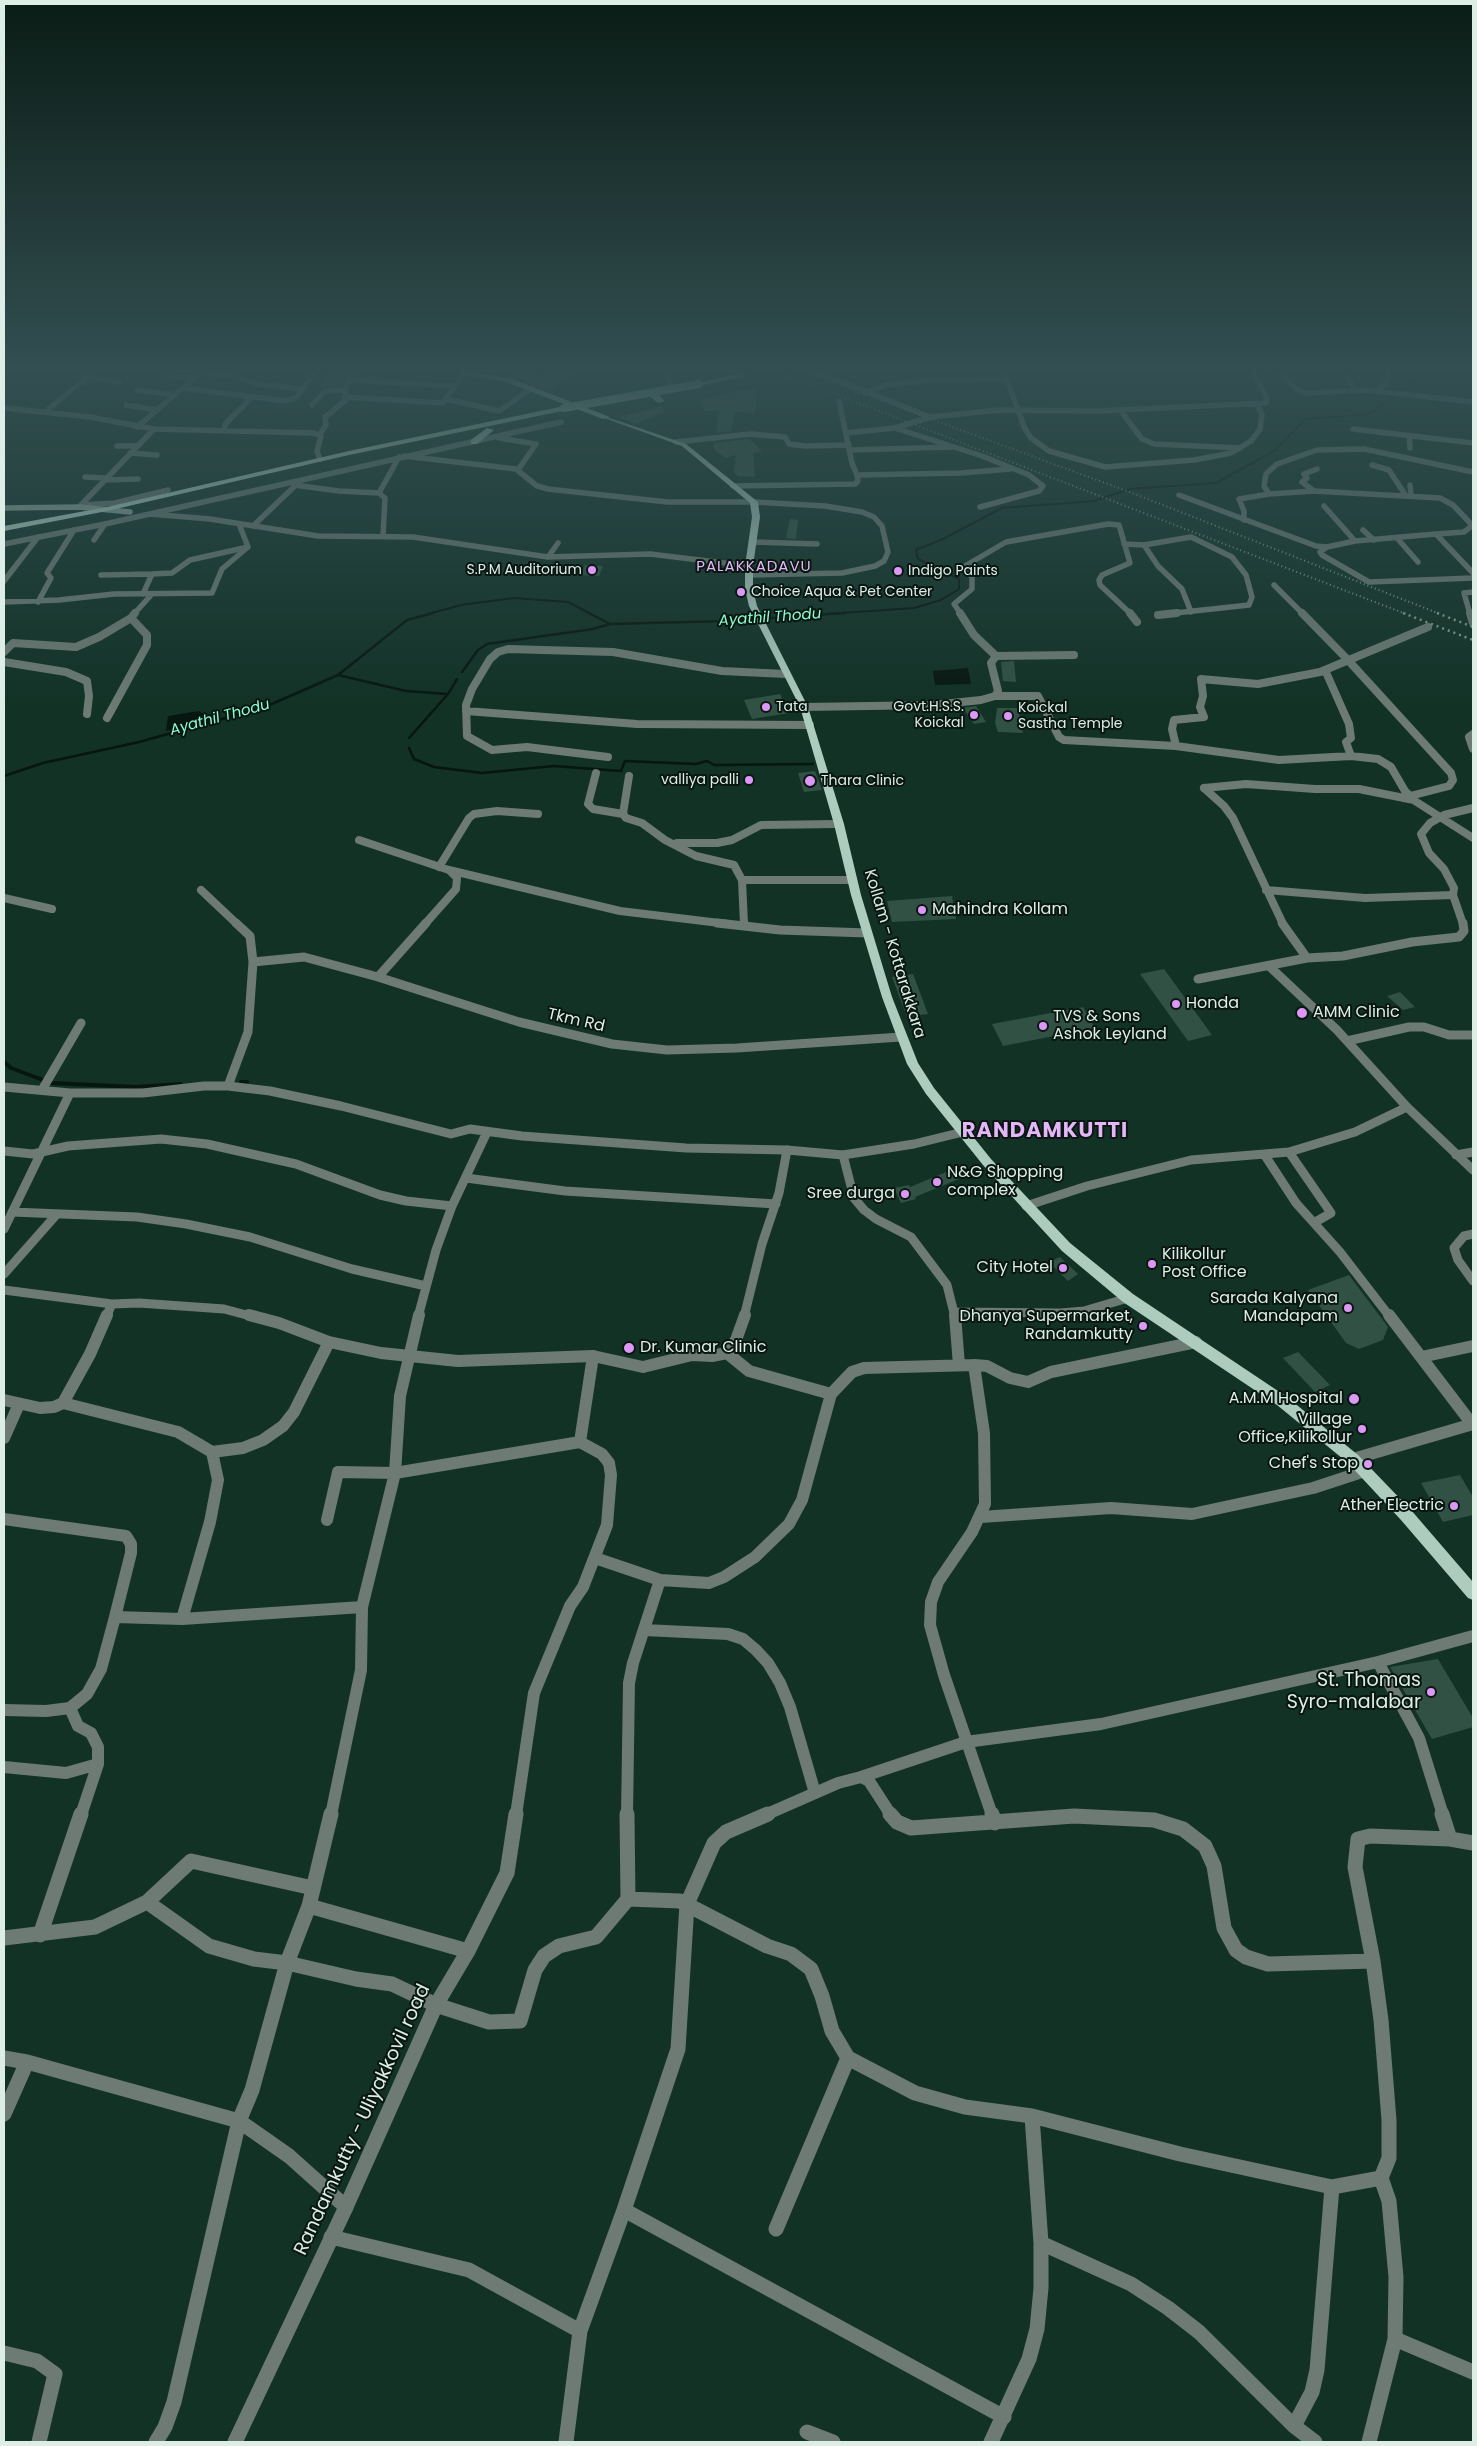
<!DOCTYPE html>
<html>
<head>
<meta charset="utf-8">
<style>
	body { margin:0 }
	#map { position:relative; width:1477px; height:2446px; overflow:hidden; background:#123226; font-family:Poppins,sans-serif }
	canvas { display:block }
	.frame { position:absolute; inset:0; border:5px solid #dceee5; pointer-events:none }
</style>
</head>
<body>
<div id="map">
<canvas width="1477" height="2446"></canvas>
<div class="frame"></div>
</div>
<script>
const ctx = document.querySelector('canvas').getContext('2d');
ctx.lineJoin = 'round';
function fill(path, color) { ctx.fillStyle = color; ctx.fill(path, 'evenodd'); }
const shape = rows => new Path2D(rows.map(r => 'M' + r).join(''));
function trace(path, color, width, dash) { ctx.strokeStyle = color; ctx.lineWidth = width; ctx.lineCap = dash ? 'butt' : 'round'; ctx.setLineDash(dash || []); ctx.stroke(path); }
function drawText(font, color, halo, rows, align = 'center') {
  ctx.font = font + ' Poppins,sans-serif'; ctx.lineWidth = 4; ctx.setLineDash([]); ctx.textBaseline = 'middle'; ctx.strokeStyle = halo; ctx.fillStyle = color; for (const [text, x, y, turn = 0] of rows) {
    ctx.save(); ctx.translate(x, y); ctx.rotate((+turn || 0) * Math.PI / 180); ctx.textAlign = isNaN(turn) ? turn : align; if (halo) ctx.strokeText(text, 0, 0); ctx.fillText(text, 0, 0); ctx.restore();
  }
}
const water = shape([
	[968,668,971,684,935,685,933,671],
	[199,711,209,720,166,731,168,716]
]);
const streamFar2 = shape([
	[428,614,461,605,514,598,568,602,591,614],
	[826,614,914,608,941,600,959,589,959,579,918,559,916,550,943,539,1002,508,1094,501,1130,489,1216,483,1274,451,1306,419,1370,414,1410,383,1410,369]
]);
const streamFar1 = shape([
	[589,613,610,624,727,621,844,613],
	[462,672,478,650,487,644,593,629,610,624],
	[338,675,406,691,447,694],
	[409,738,448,694,457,679],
	[409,748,414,759,434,767,482,773,554,766,621,771,625,761,696,764,707,761,714,765,813,764],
	[4,776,43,763,139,742,265,707,338,675,407,620,433,613]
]);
const stream = shape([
	[4,1062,11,1068,51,1083,136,1087,181,1084],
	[241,1082,247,1082]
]);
const building = shape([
	[508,369,542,376,549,370,582,369,549,391,524,382],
	[325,373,346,373,342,385,325,386,319,389],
	[757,388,755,413,735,412,731,431,716,433,719,411,704,411,699,399],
	[662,406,664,412,636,424,618,417],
	[749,439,762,451,753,453,755,477,738,476,734,472,736,455,725,458,713,448,714,443],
	[790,519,798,520,796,539,786,538],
	[585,565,603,566,599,576,581,575],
	[1014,661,1016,682,1003,681,1001,662],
	[780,694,789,713,752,719,744,700],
	[976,706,986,722,974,724,963,708],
	[997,708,1018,708,1023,733,998,732,995,723],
	[815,771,822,790,804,792,798,773],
	[952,896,956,919,892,922,887,901],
	[1164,969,1212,1035,1188,1041,1140,974],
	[913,974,928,1014,907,1017,892,977],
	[1400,992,1415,1007,1403,1010,1387,996],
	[1083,1007,1095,1028,1003,1046,992,1024],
	[951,1170,959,1179,915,1197,916,1199,901,1203,894,1188,909,1185,910,1187],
	[1060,1257,1078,1274,1068,1281,1049,1262],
	[1349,1275,1388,1327,1383,1340,1359,1349,1346,1343,1308,1290],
	[1298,1352,1330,1385,1315,1392,1283,1358],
	[1460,1475,1473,1497,1473,1515,1443,1522,1421,1483],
	[1438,1659,1473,1718,1473,1727,1432,1739,1390,1667]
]);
const minorFar4 = shape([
	[833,369,813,373,845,383,930,417],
	[1003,369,1025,429,1031,438,1049,451,1105,467,1194,460,1231,453,1251,441,1260,429,1262,415,1257,404],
	[1277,369,1296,389,1305,393,1366,390,1473,402],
	[1472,369,1473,371],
	[202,373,235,376,257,384,302,389],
	[167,376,195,378],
	[85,377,119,382],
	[1348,378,1355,390],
	[349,380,454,386],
	[183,388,286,401,297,397,317,369],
	[137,390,175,395],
	[1378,391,1387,382,1388,369],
	[865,393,886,385,932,380,1008,379],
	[346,397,443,403,467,369],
	[446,399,499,411,532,388],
	[126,405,157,410],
	[312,405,325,391,345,390],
	[4,408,90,417,154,429,314,433,321,436,317,451,320,459],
	[1121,411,1142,439,1154,444,1240,448],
	[45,412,97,369],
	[137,427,205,369],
	[895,428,982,456,1029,475,1043,486,1039,491,980,507],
	[1353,429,1473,443],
	[224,430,226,423,252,397],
	[846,433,894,428,931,417,998,410,1097,411,1266,403,1267,399,1252,369],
	[320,434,326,425,325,417,346,400,345,390,353,369],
	[1409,436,1410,448],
	[499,438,536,444,518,470],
	[676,442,750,434,785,437,789,444,805,446,849,445],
	[117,446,136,446],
	[850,450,952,447],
	[130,453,157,455],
	[404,456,516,469,537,486,548,489,667,502,754,502,825,506,862,512,874,517,882,526,888,552,884,561,875,566,842,573,750,575],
	[1372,465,1389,470,1406,496],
	[857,475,961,473,1010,469],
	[85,477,105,478],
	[103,480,138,479],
	[294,485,339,491,379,493,385,498,383,536],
	[1410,485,1411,496],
	[733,486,855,484,858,481,857,475,852,463,839,401],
	[1314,491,1302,482,1307,478,1304,474,1317,469],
	[379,493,399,457],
	[1269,494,1314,491,1440,498,1453,505,1471,524],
	[1179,495,1316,546,1327,547,1355,541,1436,534],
	[82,505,115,503,168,490],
	[1324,506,1355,541],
	[79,507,154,429],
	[150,514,210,519,318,536,413,537,548,557,650,554,749,566],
	[1244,520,1244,511,1239,499,1269,494,1264,486,1266,474,1277,464,1317,450,1364,449,1473,472],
	[1473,525,1464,532,1436,534,1473,573],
	[253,526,299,482],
	[1363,530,1374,540],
	[1397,538,1418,562],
	[94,540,105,524],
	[753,542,817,544],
	[4,544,105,524,561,422],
	[1124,544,1144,545,1191,537,1232,557,1246,575,1252,597,1249,605,1166,614],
	[1144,545,1158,566,1182,589,1191,612],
	[1327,547,1320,552,1322,555,1369,582,1473,578],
	[548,557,558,543],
	[101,575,152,574],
	[4,581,38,537],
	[1274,585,1303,614],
	[143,594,152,574,172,573,190,560,248,547,239,524],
	[4,602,59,600,114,594,212,593,222,569,248,547],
	[38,602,51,578,47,573,74,530],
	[134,614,152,594],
	[961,614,954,604,972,589,972,577,964,568,965,566,1006,542,1108,524,1119,525,1130,563,1102,575,1099,580,1100,585,1131,614],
	[1470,614,1464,593,1473,592]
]);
const minorFar3 = shape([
	[960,613,974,635,996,656],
	[1130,613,1137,622],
	[1302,613,1347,659,1451,773,1453,780,1449,786,1410,796],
	[1470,613,1473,623],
	[1158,615,1177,613],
	[4,652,13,643,76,647,99,637,131,618],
	[4,662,66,672,87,681,89,696,87,714],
	[1325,670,1349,724,1351,738,1346,742,1351,756],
	[995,696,1038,696,1059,737,1064,740,1176,746,1279,760,1351,756,1378,759,1391,767,1405,791,1415,801,1473,838],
	[804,707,933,705,981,700,995,696,998,691,991,663,996,656,1074,655],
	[466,711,637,724,810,725],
	[107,718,147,645,147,635,131,618,135,613],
	[1473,734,1469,737,1473,749],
	[1176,746,1172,729,1174,720,1204,717,1200,707,1203,696,1201,679,1258,684,1320,672,1428,627],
	[608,757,527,747,492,750,467,736,466,705,472,689,490,659,498,652,508,649,613,652,722,671,786,674],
	[596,773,588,804,593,809,623,814],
	[629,776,623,814,626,818,642,823,665,840,696,856,734,865,742,880,744,924],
	[1204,788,1246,784,1315,789,1359,789,1414,800],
	[1204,788,1224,806,1233,818,1283,924],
	[359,840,449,870,457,878,456,889,425,924],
	[677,843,717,843,732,840,761,825,839,824],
	[439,867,469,818,474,814,497,811,538,814],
	[449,870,620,911,728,924],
	[742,880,853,880],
	[201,890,237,924],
	[1266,890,1365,898,1453,895],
	[4,898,52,909],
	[1463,924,1453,895,1454,888,1444,869,1429,853,1421,834,1430,823,1444,815,1473,808]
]);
const minorFar2 = shape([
	[717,923,780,930,867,933],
	[744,923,744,925],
	[1282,923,1307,958],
	[253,962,304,957,378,977,519,1022,612,1044,667,1050,737,1048,901,1037],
	[1269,966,1337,1030,1407,1107,1473,1170],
	[378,977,426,923],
	[1198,979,1307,958,1343,956,1412,942,1459,937,1464,931,1463,923],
	[1347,1041,1409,1027,1424,1027,1449,1035,1473,1035],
	[228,1086,248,1032,253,962,250,936,236,923],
	[4,1087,70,1093,143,1093,204,1086,228,1086,270,1091,341,1106,451,1134,470,1129,522,1136,686,1148,787,1150],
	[42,1090,81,1023],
	[4,1151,33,1154,68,1146,161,1139,207,1144,296,1164,380,1195,406,1201,452,1206],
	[1289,1152,1331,1213,1317,1221],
	[1264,1154,1296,1203,1340,1252,1390,1317],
	[843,1155,854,1198,864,1210,876,1219,911,1237,947,1285,955,1317],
	[1456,1155,1473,1152],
	[466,1178,565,1191,776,1204],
	[1026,1206,1087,1186,1191,1160,1289,1152,1355,1132,1407,1107],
	[12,1212,137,1217,186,1224,250,1237,352,1269,426,1286],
	[4,1229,70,1093],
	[1473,1234,1464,1236,1454,1248,1458,1260,1473,1281],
	[4,1274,57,1214],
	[4,1290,112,1304,139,1303,224,1309,254,1317],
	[955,1312,1061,1313,1084,1311,1128,1298],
	[106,1317,112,1304],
	[418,1317,436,1250,452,1206,487,1132]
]);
const minorFar1 = shape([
	[249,1315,279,1323,329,1342,381,1353,458,1361,593,1356],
	[955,1315,959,1365],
	[1389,1315,1472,1424],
	[727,1353,749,1371,831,1394],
	[1421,1357,1473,1346],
	[974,1365,984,1433,985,1504,972,1532,938,1582,931,1602,930,1625,944,1675,992,1815],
	[4,1400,40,1408,54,1407,63,1403,90,1354,107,1315],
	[63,1403,178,1432,212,1452,218,1480,210,1522,182,1619],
	[4,1438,19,1404],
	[212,1452,243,1448,263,1440,283,1426,294,1412,329,1342],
	[1353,1459,1473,1424],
	[981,1517,1111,1508,1192,1514,1313,1488,1365,1471],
	[4,1519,126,1536,131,1544,131,1553,115,1617],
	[327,1520,338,1472,395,1473,580,1442],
	[595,1558,660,1580,709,1583,724,1577,755,1557,789,1524,802,1500,831,1394,852,1372,864,1368,974,1365,987,1366,1010,1378,1028,1382,1051,1372,1196,1342],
	[644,1630,728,1634,743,1639,756,1650,768,1663,780,1683,790,1707,815,1793],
	[70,1708,78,1726,91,1733,98,1747,98,1764,81,1815],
	[4,1710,46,1711,70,1708,87,1694,101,1669,115,1617,182,1619,362,1607],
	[4,1767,66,1773,98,1764],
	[861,1777,966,1742,1101,1724,1378,1662],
	[331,1815,361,1670,362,1607,395,1473,400,1396,419,1315],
	[627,1815,629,1683,633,1663,660,1580],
	[765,1815,838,1783,861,1777,869,1781,891,1815],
	[1443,1815,1419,1738,1378,1662,1473,1636]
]);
const minor = shape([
	[627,1814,628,1899],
	[890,1814,897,1822,911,1828,1074,1816,1154,1820,1183,1829,1205,1846,1214,1866,1224,1928,1236,1950,1246,1957,1268,1964,1373,1961],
	[992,1814,995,1823],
	[1442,1814,1450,1839],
	[147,1902,191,1861,313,1888],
	[309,1906,468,1951],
	[40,1935,81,1814],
	[4,1938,95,1927,147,1902,209,1946,254,1959,287,1963,356,1979,392,1984,436,2005,489,2022,520,2021,535,1970,544,1956,559,1946,596,1937,628,1899,680,1901,767,1946,791,1954,811,1969,822,1996,832,2031,848,2058,915,2093,965,2107,1032,2116,1180,2154,1332,2187,1381,2178,1389,2158,1389,2120,1381,2020,1373,1961,1355,1867,1358,1839,1370,1836,1450,1839,1473,1843],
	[4,2058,27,2062,239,2121,289,2156,346,2207],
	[4,2114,27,2062],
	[624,2210,1004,2417],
	[776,2229,848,2058],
	[331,2237,469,2270,580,2331],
	[1041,2243,1131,2284,1168,2308,1199,2332,1294,2426,1315,2442],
	[1395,2339,1473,2372],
	[4,2353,37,2361,55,2374,39,2442],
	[1294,2426,1312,2392,1317,2370,1332,2187],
	[807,2432,833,2442],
	[156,2442,165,2427,174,2402,239,2121,252,2090,287,1963,309,1906,331,1814],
	[566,2442,580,2331,624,2210,678,2049,687,1904,714,1843,726,1832,768,1814],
	[991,2442,1029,2359,1037,2329,1041,2288,1041,2243,1032,2116],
	[1369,2442,1395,2339,1396,2277,1389,2201,1381,2178]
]);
const tertiaryFar3 = shape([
	[668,369,670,388],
	[4,374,7,369]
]);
const tertiaryFar2 = shape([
	[744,1317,762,1244,779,1193,787,1150,843,1155,914,1144,963,1132]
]);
const tertiaryFar1 = shape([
	[516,1815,534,1693,570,1606,583,1587,607,1525,611,1475,609,1463,602,1454,580,1442,593,1356,643,1367,692,1355,712,1356,727,1353,736,1340,745,1315]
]);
const tertiary = shape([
	[235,2442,346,2207,436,2005,468,1951,507,1873,516,1814]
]);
const secondary = shape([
	[4,508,79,507,130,512]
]);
const primary = shape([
	[604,416,686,444,758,502,760,517,753,566,753,589,757,606,808,707,844,824,861,895,892,997,918,1063,934,1088,991,1159,1070,1243,1133,1294,1287,1397,1358,1455,1411,1510,1473,1582,1473,1600,1468,1598,1401,1520,1348,1463,1277,1405,1123,1302,1062,1251,983,1165,926,1094,907,1064,882,997,851,895,834,824,800,707,749,606,745,589,745,566,752,517,750,503,682,446,604,418,604,416]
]);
const trunk = shape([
	[435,369,454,369,510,378,610,417,603,419,506,382,435,369],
	[743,372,746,376,699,386,695,384,743,372],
	[647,390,653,390,665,401,658,403,647,394,647,390],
	[564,406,567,406,567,410,349,455,107,511,4,531,4,526,107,507,349,451,564,406],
	[487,428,494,430,477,444,471,444,471,440,487,428]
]);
const railFar1 = shape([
	[770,369,1406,614],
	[795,369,1135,494,1440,614]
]);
const rail = shape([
	[1403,613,1473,640],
	[1437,613,1473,627]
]);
const trunkBridge = shape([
	[564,408,699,384]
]);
const markers = [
	[592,570,5,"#db99f5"],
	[898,571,5,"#db99f5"],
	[741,592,5,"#db99f5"],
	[766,707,5,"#db99f5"],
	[974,715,5,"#db99f5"],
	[1008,716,5,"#db99f5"],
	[749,780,5,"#db99f5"],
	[810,781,6,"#db99f5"],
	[922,910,5,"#db99f5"],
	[1176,1004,5,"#db99f5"],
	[1302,1013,6,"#db99f5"],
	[1043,1026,5,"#db99f5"],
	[937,1182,5,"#db99f5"],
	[905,1194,5,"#db99f5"],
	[1152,1264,5,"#db99f5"],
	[1063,1268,5,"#db99f5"],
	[1348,1308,5,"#db99f5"],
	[1143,1326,5,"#db99f5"],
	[629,1348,6,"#db99f5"],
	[1354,1399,6,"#db99f5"],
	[1362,1429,5,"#db99f5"],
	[1368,1464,5,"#db99f5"],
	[1454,1506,5,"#db99f5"],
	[1431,1692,5,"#db99f5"]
];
const farPoinames = [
	["S.P.M Auditorium",582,570,"right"],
	["Indigo Paints",908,571],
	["Choice Aqua & Pet Center",751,592],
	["Tata",776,707],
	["Govt.H.S.S.",964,707,"right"],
	["Koickal",964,723,"right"],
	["Koickal",1018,708],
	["Sastha Temple",1018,724],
	["valliya palli",739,780,"right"],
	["Thara Clinic",821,781]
];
const farNeighbourhoodnames = [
	["PALAKKADAVU",754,567]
];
const farWaternames = [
	["Ayathil Thodu",770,618,-4],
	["Ayathil Thodu",220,718,-15]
];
const poiNames = [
	["Mahindra Kollam",932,910,"left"],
	["Honda",1186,1004,"left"],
	["AMM Clinic",1313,1013,"left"],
	["TVS & Sons",1053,1017,"left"],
	["Ashok Leyland",1053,1035,"left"],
	["N&G Shopping",947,1173,"left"],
	["complex",947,1191,"left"],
	["Sree durga",895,1194],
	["Kilikollur",1162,1255,"left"],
	["Post Office",1162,1273,"left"],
	["City Hotel",1053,1268],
	["Sarada Kalyana",1338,1299],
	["Mandapam",1338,1317],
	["Dhanya Supermarket,",1133,1317],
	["Randamkutty",1133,1335],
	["Dr. Kumar Clinic",640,1348,"left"],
	["A.M.M Hospital",1343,1399],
	["Village",1352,1420],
	["Office,Kilikollur",1352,1438],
	["Chef's Stop",1358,1464],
	["Ather Electric",1444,1506]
];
const streetNames = [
	["Kollam - Kottarakkara",894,954,73],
	["Tkm Rd",576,1021,13]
];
const nearPoinames = [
	["St. Thomas",1421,1681],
	["Syro-malabar",1421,1703]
];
const nearStreetnames = [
	["Randamkutty - Uliyakkovil road",363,2120,-65]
];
const districtNames = [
	["RANDAMKUTTI",1045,1132]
];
fill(water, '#071610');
trace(streamFar2, '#071610', 2);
trace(streamFar1, '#071610', 2.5);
trace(stream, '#071610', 4);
fill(building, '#315144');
trace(minorFar4, '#6d7b74', 5.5);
trace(minorFar3, '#6d7b74', 8);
trace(minorFar2, '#6d7b74', 9);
trace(minorFar1, '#6d7b74', 12);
trace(minor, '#6d7b74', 15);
trace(tertiaryFar3, '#6d7b74', 5.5);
trace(tertiaryFar2, '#6d7b74', 9);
trace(tertiaryFar1, '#6d7b74', 12);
trace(tertiary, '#6d7b74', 15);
trace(secondary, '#92a99e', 5.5);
fill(primary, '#aeccbe');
fill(trunk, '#bbdccd');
trace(railFar1, '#889f95', 2, [1, 3]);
trace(rail, '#889f95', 2.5, [2, 4]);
trace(trunkBridge, '#bbdccd', 8);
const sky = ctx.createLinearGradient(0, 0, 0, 712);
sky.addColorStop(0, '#0a1c15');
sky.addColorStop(0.52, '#334f52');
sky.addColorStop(1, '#334f5200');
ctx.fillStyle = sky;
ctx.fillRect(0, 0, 1477, 712);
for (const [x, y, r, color] of markers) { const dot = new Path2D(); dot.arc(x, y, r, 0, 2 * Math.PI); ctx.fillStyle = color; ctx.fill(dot); trace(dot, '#091611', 2); }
drawText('14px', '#dceee5', '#091611', farPoinames, 'left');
ctx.letterSpacing = '1px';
drawText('15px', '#e4b6f7', '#091611', farNeighbourhoodnames);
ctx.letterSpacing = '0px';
drawText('italic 15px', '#8cfdd0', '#091611', farWaternames);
drawText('16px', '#dceee5', '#091611', poiNames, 'right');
drawText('16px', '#dceee5', '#091611', streetNames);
drawText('19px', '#dceee5', '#091611', nearPoinames, 'right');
drawText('19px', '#dceee5', '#091611', nearStreetnames);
ctx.letterSpacing = '1px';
drawText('bold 21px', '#e4b6f7', '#091611', districtNames);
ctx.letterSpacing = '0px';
</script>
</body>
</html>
